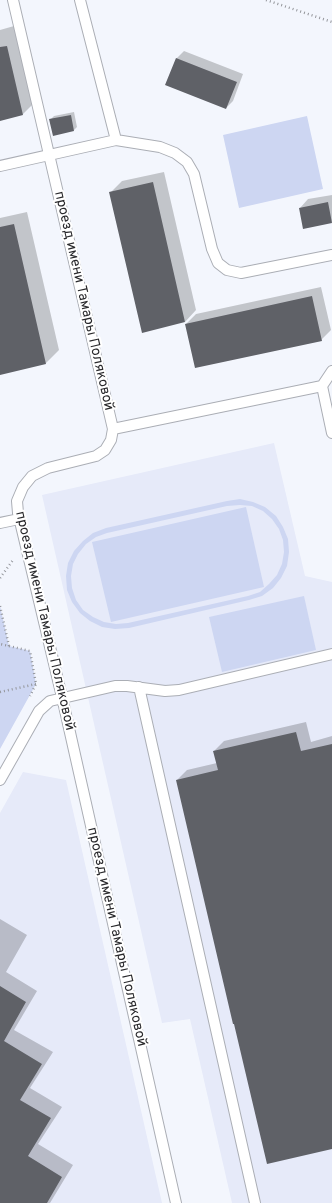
<!DOCTYPE html>
<html>
<head>
<meta charset="utf-8">
<style>
	body { margin:0 }
	canvas { display:block; background:#f3f6fd }
</style>
</head>
<body>
<canvas width="332" height="1203"></canvas>
<script>
const ctx = document.querySelector('canvas').getContext('2d');
ctx.lineJoin = 'round';
function fill(path, color) { ctx.fillStyle = color; ctx.fill(path, 'evenodd'); }
const shape = rows => new Path2D(rows.map(r => 'M' + r).join(''));
function trace(path, color, width, dash) { ctx.strokeStyle = color; ctx.lineWidth = width; ctx.lineCap = dash ? 'butt' : 'round'; ctx.setLineDash(dash || []); ctx.stroke(path); }
function drawText(font, color, halo, rows, align = 'center') {
  ctx.font = font + ' Overpass,sans-serif'; ctx.lineWidth = 4; ctx.setLineDash([]); ctx.textBaseline = 'middle'; ctx.strokeStyle = halo; ctx.fillStyle = color; for (const [text, x, y, turn = 0] of rows) {
    ctx.save(); ctx.translate(x, y); ctx.rotate((+turn || 0) * Math.PI / 180); ctx.textAlign = isNaN(turn) ? turn : align; if (halo) ctx.strokeText(text, 0, 0); ctx.fillText(text, 0, 0); ctx.restore();
  }
}
const built = shape([
	[274,443,305,576,332,582,332,1203,232,1203,190,1019,162,1023,42,495],
	[23,772,66,780,162,1203,0,1203,0,813]
]);
const green = shape([
	[307,116,323,189,239,208,223,135],
	[240,499,253,502,265,507,276,516,283,527,288,539,289,552,287,566,281,578,273,588,262,596,249,600,129,628,115,629,102,627,90,621,80,613,72,602,67,590,66,576,68,563,74,551,83,541,93,533,106,528,227,501],
	[240,505,252,506,263,511,272,519,279,529,283,540,284,552,282,564,277,575,269,584,260,592,248,596,128,623,116,624,104,622,93,617,83,610,76,600,72,588,71,576,73,564,78,554,86,544,96,537,107,533,227,506],
	[246,507,264,587,111,622,92,542],
	[304,596,316,650,222,672,209,617],
	[0,606,9,646,30,651,36,684,0,749]
]);
const shadow = shape([
	[14,26,32,105,23,114,0,120,0,30],
	[184,51,243,74,233,101,226,108,176,59],
	[74,112,77,127,74,130,50,120,54,116],
	[164,172,196,310,185,322,111,192,122,181],
	[332,195,332,222,304,228,300,208,308,199],
	[27,212,59,350,46,363,0,374,0,218],
	[321,287,331,330,321,340,186,324,196,314],
	[306,722,311,742,332,736,332,1148,177,780,187,770,217,763,214,751,224,741],
	[0,919,27,935,6,972,37,991,14,1030,53,1052,30,1088,62,1107,38,1144,73,1165,50,1203,0,1203]
]);
const building = shape([
	[7,46,23,115,0,121,0,47],
	[176,58,237,82,226,109,165,85],
	[71,115,74,131,53,136,49,119],
	[153,182,185,322,142,333,109,192],
	[328,202,332,223,303,229,299,208],
	[14,224,46,364,0,375,0,227],
	[312,296,322,341,195,368,185,324],
	[296,732,301,751,332,744,332,1149,267,1164,234,1024,233,1024,176,780,218,770,213,751],
	[0,986,26,1002,4,1041,42,1064,20,1100,51,1118,28,1156,62,1177,47,1203,0,1203]
]);
const path = shape([
	[266,0,332,22],
	[0,578,13,560],
	[0,606,9,646,0,644],
	[9,646,30,651,36,684,30,696],
	[0,692,36,684]
]);
const lane = shape([
	[13,0,113,429,111,440,105,450,96,456,48,468,32,476,23,487,17,501,18,513,62,697,176,1203],
	[80,0,116,140],
	[0,166,116,140,160,147,175,153,187,162,194,174,212,249,218,263,227,270,241,273,332,255],
	[322,386,332,433],
	[113,429,322,386,332,371],
	[0,523,19,519],
	[139,687,255,1203],
	[0,780,39,711,50,701,115,686,127,686,165,691,179,690,332,654]
]);
const streetNames = [
	["проезд имени Тамары Поляковой",83,301,77],
	["проезд имени Тамары Поляковой",44,621,77],
	["проезд имени Тамары Поляковой",116,937,77]
];
fill(built, '#e6eaf9');
fill(green, '#cdd6f2');
fill(shadow, '#0003');
fill(building, '#5f6167');
trace(lane, '#abaeb5', 12);
trace(path, '#94969b', 2.5, [1, 3]);
trace(lane, '#fff', 10);
drawText('14px', '#29292c', '#fff', streetNames);
</script>
</body>
</html>
